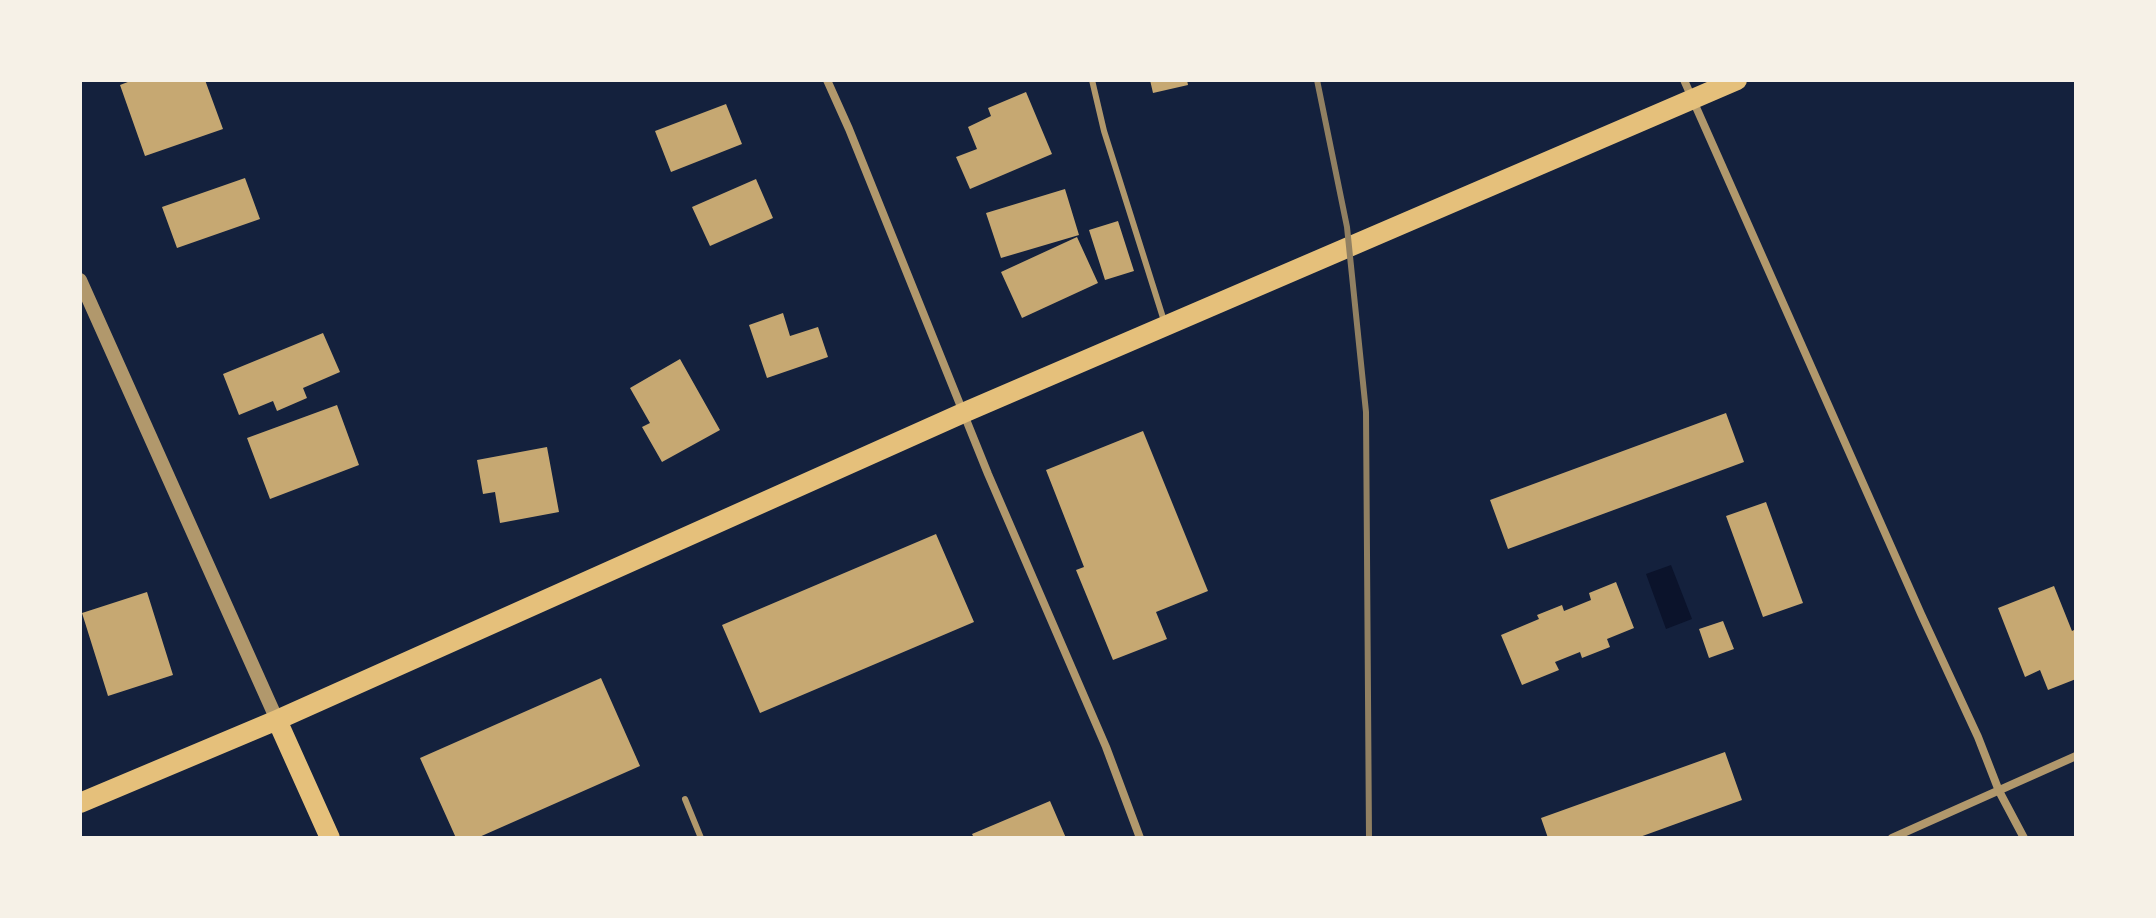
<!DOCTYPE html>
<html>
<head>
<meta charset="utf-8">
<style>
	body { margin:0 }
	#map { position:relative; width:2156px; height:918px; overflow:hidden; background:#14213d; font-family:"Fira Sans Condensed",sans-serif }
	canvas { display:block }
	.frame { position:absolute; inset:0; border:82px solid #f6f1e7; pointer-events:none }
</style>
</head>
<body>
<div id="map">
<canvas width="2156" height="918"></canvas>
<div class="frame"></div>
</div>
<script>
const ctx = document.querySelector('canvas').getContext('2d');
ctx.lineJoin = 'round';
function fill(path, color) { ctx.fillStyle = color; ctx.fill(path, 'evenodd'); }
const shape = rows => new Path2D(rows.map(r => 'M' + r).join(''));
function trace(path, color, width, dash) { ctx.strokeStyle = color; ctx.lineWidth = width; ctx.lineCap = dash ? 'butt' : 'round'; ctx.setLineDash(dash || []); ctx.stroke(path); }
const water = shape([
	[1671,565,1692,619,1666,629,1646,574]
]);
const building = shape([
	[133,80,205,80,223,129,145,156,120,85],
	[1150,80,1187,80,1188,85,1153,93],
	[1026,92,1052,154,970,189,956,157,977,149,968,127,991,116,988,108],
	[726,104,742,144,671,172,655,131],
	[245,178,260,219,177,248,162,207],
	[756,179,773,218,710,246,692,207],
	[1065,189,1079,235,1001,258,986,213],
	[1118,221,1134,271,1105,280,1089,230],
	[1077,237,1098,283,1022,318,1001,272],
	[783,313,790,336,818,327,828,357,767,378,749,325],
	[323,333,340,372,303,388,307,398,277,411,273,401,239,415,223,374],
	[680,359,720,430,662,462,642,427,650,423,630,388],
	[337,405,359,465,270,499,247,438],
	[1726,413,1744,462,1508,549,1490,500],
	[1143,431,1208,591,1156,612,1167,639,1113,660,1076,570,1084,567,1046,470],
	[547,447,559,512,500,523,495,492,483,494,477,460],
	[1766,502,1803,603,1763,617,1726,516],
	[936,534,974,622,760,713,722,625],
	[1616,582,1634,628,1607,639,1610,647,1582,658,1580,652,1555,662,1559,670,1522,685,1501,635,1539,619,1537,615,1562,605,1564,611,1591,600,1589,593],
	[2054,586,2072,631,2076,629,2076,679,2048,690,2040,670,2025,677,1998,608],
	[147,592,173,675,108,696,82,613],
	[1723,621,1734,649,1709,658,1699,629],
	[601,678,640,766,477,838,456,838,420,758],
	[1725,752,1742,800,1637,838,1548,838,1541,818],
	[1050,801,1066,838,974,838,972,834]
]);
const service = shape([
	[1092,80,1104,131,1165,324],
	[685,799,701,838]
]);
const minor = shape([
	[827,80,849,129,988,474,1106,747,1140,838],
	[1684,80,1921,614,1978,737,1999,791,2024,838],
	[1892,838,2076,756]
]);
const tertiary = shape([
	[80,280,277,720]
]);
const primary = shape([
	[277,720,330,838],
	[80,803,277,720,963,413,1737,80]
]);
const rail = shape([
	[1317,80,1347,227,1366,412,1369,838]
]);
fill(water, '#0b132b');
fill(building, '#c6a872');
trace(service, '#b1986c', 6);
trace(minor, '#b1986c', 8);
trace(tertiary, '#b1986c', 14);
trace(primary, '#e5c07b', 20);
trace(rail, '#918062', 6);
</script>
</body>
</html>
